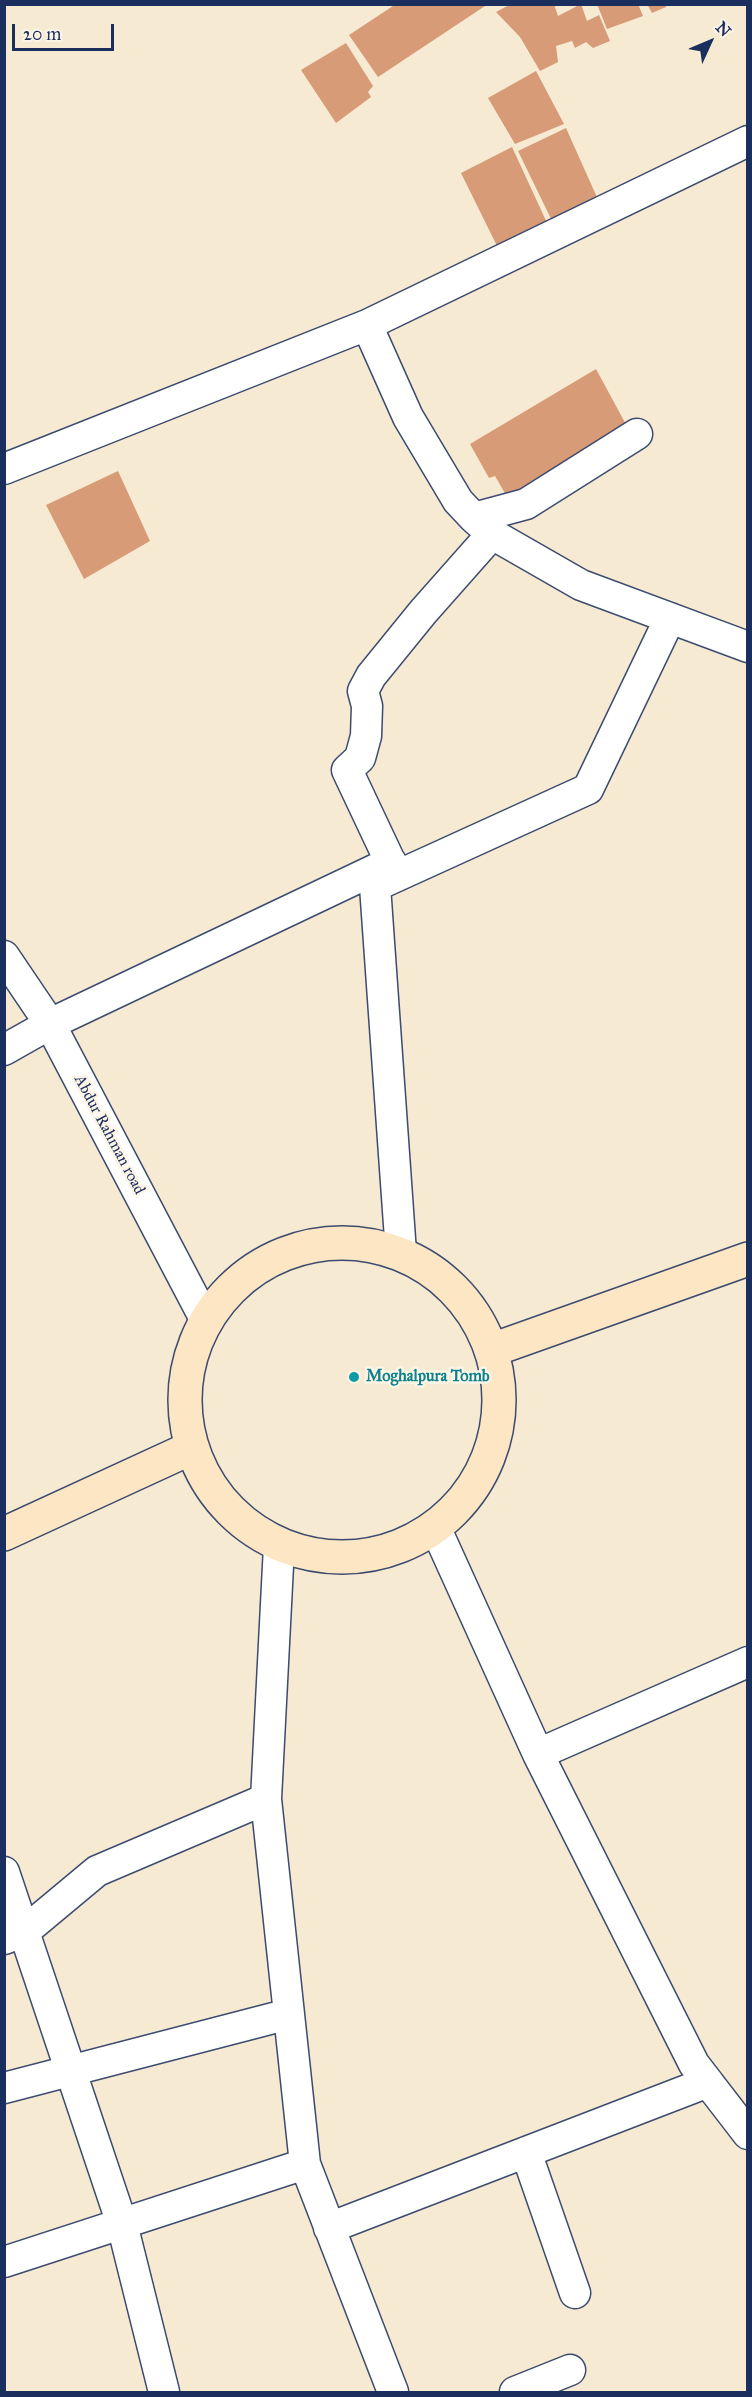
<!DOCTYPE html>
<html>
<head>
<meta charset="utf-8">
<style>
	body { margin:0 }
	#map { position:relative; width:752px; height:2397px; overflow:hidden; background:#f6ead2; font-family:"IM FELL Great Primer",serif }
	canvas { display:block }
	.frame { position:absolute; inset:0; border:6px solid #1b2f5e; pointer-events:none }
	.north { position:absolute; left:680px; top:12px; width:60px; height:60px; -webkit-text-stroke:4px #fcf5e5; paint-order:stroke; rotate:46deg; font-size:16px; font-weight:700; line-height:24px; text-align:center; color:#1b2f5e }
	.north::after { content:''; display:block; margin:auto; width:21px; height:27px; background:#1b2f5e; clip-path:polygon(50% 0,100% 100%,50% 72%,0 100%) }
	.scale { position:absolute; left:12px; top:24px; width:102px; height:27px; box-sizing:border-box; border:3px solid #1b2f5e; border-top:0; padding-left:8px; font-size:18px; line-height:21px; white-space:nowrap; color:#1b2f5e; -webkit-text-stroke:4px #fcf5e5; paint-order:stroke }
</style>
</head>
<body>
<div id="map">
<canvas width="752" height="2397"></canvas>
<div class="frame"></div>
<div class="north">N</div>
<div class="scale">20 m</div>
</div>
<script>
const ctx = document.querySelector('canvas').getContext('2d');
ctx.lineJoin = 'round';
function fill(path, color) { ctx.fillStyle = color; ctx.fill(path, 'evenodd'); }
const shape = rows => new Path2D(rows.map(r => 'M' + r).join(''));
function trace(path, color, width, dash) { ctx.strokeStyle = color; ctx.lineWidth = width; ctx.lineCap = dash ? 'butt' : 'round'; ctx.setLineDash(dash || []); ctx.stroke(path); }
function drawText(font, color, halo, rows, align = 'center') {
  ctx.font = font + ' "IM FELL Great Primer",serif'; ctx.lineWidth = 5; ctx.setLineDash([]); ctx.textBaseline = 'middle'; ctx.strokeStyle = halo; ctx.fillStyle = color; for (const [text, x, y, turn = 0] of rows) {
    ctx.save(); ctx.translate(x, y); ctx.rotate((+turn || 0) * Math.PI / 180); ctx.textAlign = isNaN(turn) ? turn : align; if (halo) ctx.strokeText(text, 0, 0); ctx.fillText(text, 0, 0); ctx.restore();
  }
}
const building = shape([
	[396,4,488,4,378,77,349,35],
	[511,4,554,4,558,16,581,4,587,21,599,15,610,41,593,48,586,42,575,48,572,41,556,46,558,62,540,71,520,37,496,12],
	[597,4,638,4,643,16,607,29],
	[647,4,666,4,666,7,652,13],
	[346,43,373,86,368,92,371,97,336,123,301,70],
	[536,71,564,124,515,144,488,98],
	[566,128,600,204,555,227,518,151],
	[512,147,548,225,499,250,461,173],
	[596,369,629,430,510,502,495,476,489,478,470,444],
	[118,471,150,541,84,579,46,505]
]);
const street = shape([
	[367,325,408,417,458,501,474,518,492,534,581,585,748,647],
	[4,469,367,325,748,141],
	[474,518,526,504,637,434],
	[397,876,347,770,360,758,366,736,367,706,363,691,371,676,423,612,492,534],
	[4,956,50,1024,205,1319],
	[4,1050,50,1024,391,862],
	[401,1253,375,886,588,789,670,618],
	[436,1529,538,1754,694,2064,748,2134],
	[279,1546,266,1799,305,2164,393,2392],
	[538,1754,748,1662],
	[4,1872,122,2224,164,2392],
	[4,1939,25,1931,97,1871,266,1799],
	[4,2088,289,2014],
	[526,2152,575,2293],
	[329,2228,708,2082],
	[4,2262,305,2164],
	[515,2392,570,2370]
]);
const secondary = shape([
	'185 1400a157 157 0 1 1 314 0a157 157 0 1 1-314 0Z',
	[492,1350,748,1259],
	[4,1534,191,1448]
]);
const markers = [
	[354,1377,6,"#0f9aa8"]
];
const streetNames = [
	["Abdur Rahman road",109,1135,62]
];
const cultureNames = [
	["Moghalpura Tomb",366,1377]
];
fill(building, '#d79b78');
trace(street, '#3c4b6f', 33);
trace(secondary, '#3c4b6f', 36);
trace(street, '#fff', 30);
trace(secondary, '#fce6c4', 33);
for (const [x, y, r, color] of markers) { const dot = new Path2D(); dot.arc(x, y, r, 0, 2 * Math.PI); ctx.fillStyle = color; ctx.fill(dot); trace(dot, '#fcf5e5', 2); }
drawText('16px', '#1b2f5e', '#fcf5e5', streetNames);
drawText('bold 16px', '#0d838f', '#fcf5e5', cultureNames, 'left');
</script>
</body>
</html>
